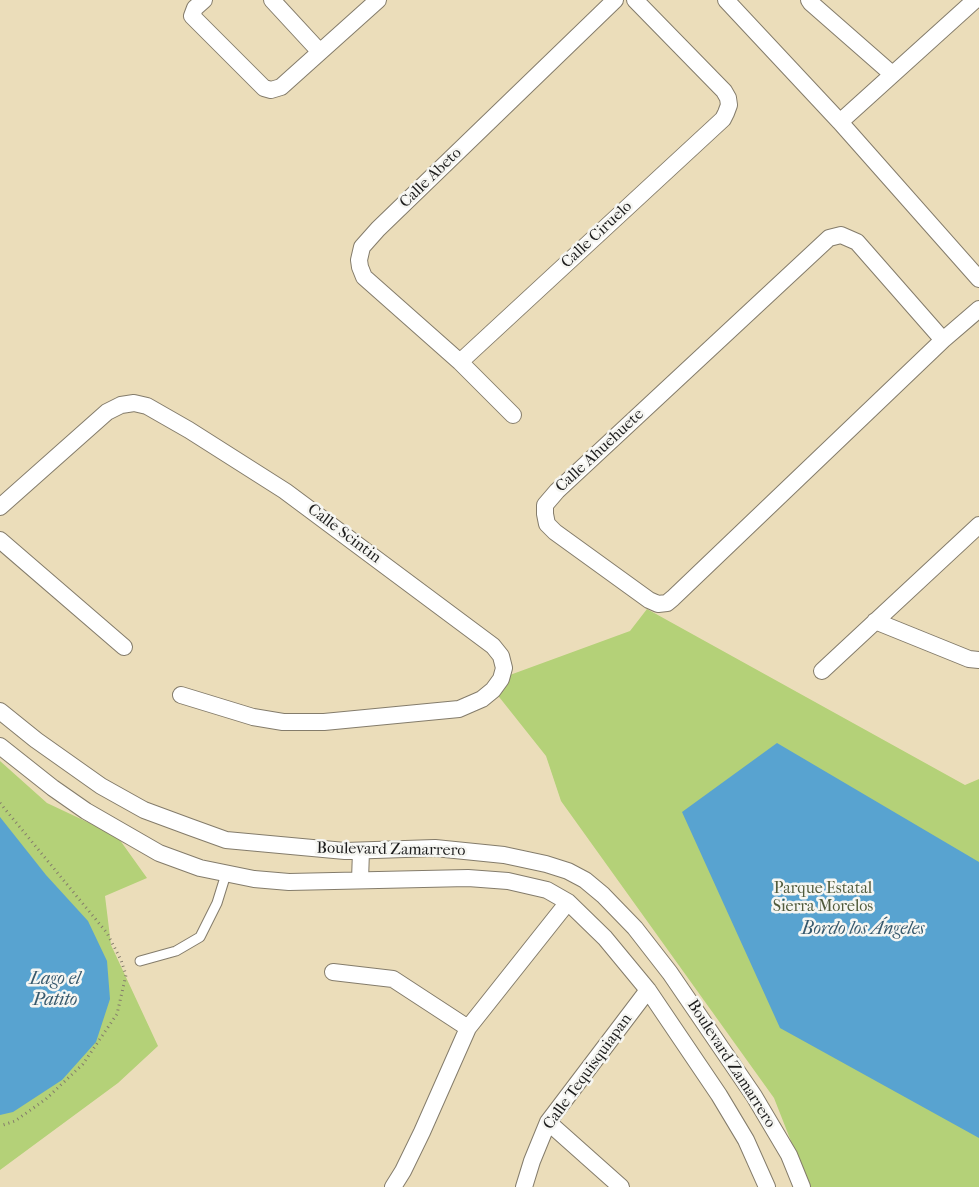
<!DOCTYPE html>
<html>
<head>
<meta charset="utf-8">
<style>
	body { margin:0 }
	canvas { display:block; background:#ebddba }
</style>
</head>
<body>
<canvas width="979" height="1187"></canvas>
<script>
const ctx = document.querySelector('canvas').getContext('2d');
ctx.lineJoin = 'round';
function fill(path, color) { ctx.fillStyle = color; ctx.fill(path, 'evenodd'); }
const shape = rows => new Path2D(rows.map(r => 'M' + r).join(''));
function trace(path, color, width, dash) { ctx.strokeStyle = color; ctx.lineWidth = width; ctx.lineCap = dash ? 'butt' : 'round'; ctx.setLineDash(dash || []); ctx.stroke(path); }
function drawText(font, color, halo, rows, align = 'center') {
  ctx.font = font + ' "IM FELL French Canon",serif'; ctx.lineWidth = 5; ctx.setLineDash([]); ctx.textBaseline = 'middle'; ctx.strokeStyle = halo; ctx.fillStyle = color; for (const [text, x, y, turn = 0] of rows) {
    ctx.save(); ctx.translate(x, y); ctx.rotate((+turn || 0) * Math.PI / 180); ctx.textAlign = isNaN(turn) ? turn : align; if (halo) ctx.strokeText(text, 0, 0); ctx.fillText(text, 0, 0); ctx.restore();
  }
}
const green = shape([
	[647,609,965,785,979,779,979,1187,809,1187,774,1098,561,801,546,756,488,683,630,631],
	[0,761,47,803,117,836,147,878,105,896,111,945,158,1046,118,1083,0,1170]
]);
const water = shape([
	[777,743,979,862,979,1138,780,1028,682,812],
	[0,817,46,875,88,921,107,961,110,999,96,1042,62,1080,13,1112,0,1115]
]);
const path = shape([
	[0,803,107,933,121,960,126,975,117,1014,83,1064,46,1099,15,1121,0,1126]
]);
const service = shape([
	[140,961,176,951,200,937,217,903,226,874]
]);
const minor = shape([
	[204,0,195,8,192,16,264,88,271,90,281,87,378,0],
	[272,0,320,52],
	[726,0,840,122,979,279],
	[809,0,811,3,892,74],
	[840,122,975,0],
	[943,340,857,242,841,235,829,238,557,491,545,505,545,514,547,524,555,532,649,600,658,604,667,603,673,598,943,340,979,309],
	[460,362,723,119,726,113,729,105,728,98,724,91,635,0],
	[513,415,460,362,364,277,360,267,359,260,362,247,378,229,615,0],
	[0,507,107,412,121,405,134,403,147,406,189,430,285,491,493,646,501,656,504,668,501,679,493,690,482,699,459,709,324,722,283,722,253,717,181,695],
	[0,540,124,647],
	[875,621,969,659,979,660],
	[822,671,979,525],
	[0,711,36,740,101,786,144,810,190,827,226,840,345,851,435,848,504,855,546,864,568,871,585,880,603,895,635,928,670,973,754,1096,789,1155,802,1187],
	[0,746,53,788,86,811,159,853,200,868,254,879,289,882,468,878,508,881,547,890,568,902,605,938,648,990,719,1095,746,1140,767,1187],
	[360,880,361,851],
	[333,972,393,979,468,1028],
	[548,1122,621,1187],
	[393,1187,403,1171,422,1132,468,1028,568,902],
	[524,1187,532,1161,548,1122,648,990]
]);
const streetNames = [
	["Calle Abeto",431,178,-44],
	["Calle Ciruelo",597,235,-43],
	["Calle Ahuehuete",600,451,-43],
	["Calle Scintin",344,534,37],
	["Boulevard Zamarrero",391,850,1],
	["Boulevard Zamarrero",731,1064,57],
	["Calle Tequisquiapan",588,1072,-54]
];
const parkNames = [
	["Parque Estatal",823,889],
	["Sierra Morelos",823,907]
];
const waterNames = [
	["Bordo los Ángeles",863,930],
	["Lago el",55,980],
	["Patito",55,1001]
];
fill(green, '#b4d178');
fill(water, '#58a3d0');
trace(service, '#847c6b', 11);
trace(minor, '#847c6b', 18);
trace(path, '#847c6b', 3, [1, 4]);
trace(service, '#fff', 9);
trace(minor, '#fff', 16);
drawText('16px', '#1c1c1c', '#f6f6f2', streetNames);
drawText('16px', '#515b3c', '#f6f6f2', parkNames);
drawText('italic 18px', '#37596d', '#f6f6f2', waterNames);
</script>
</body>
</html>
